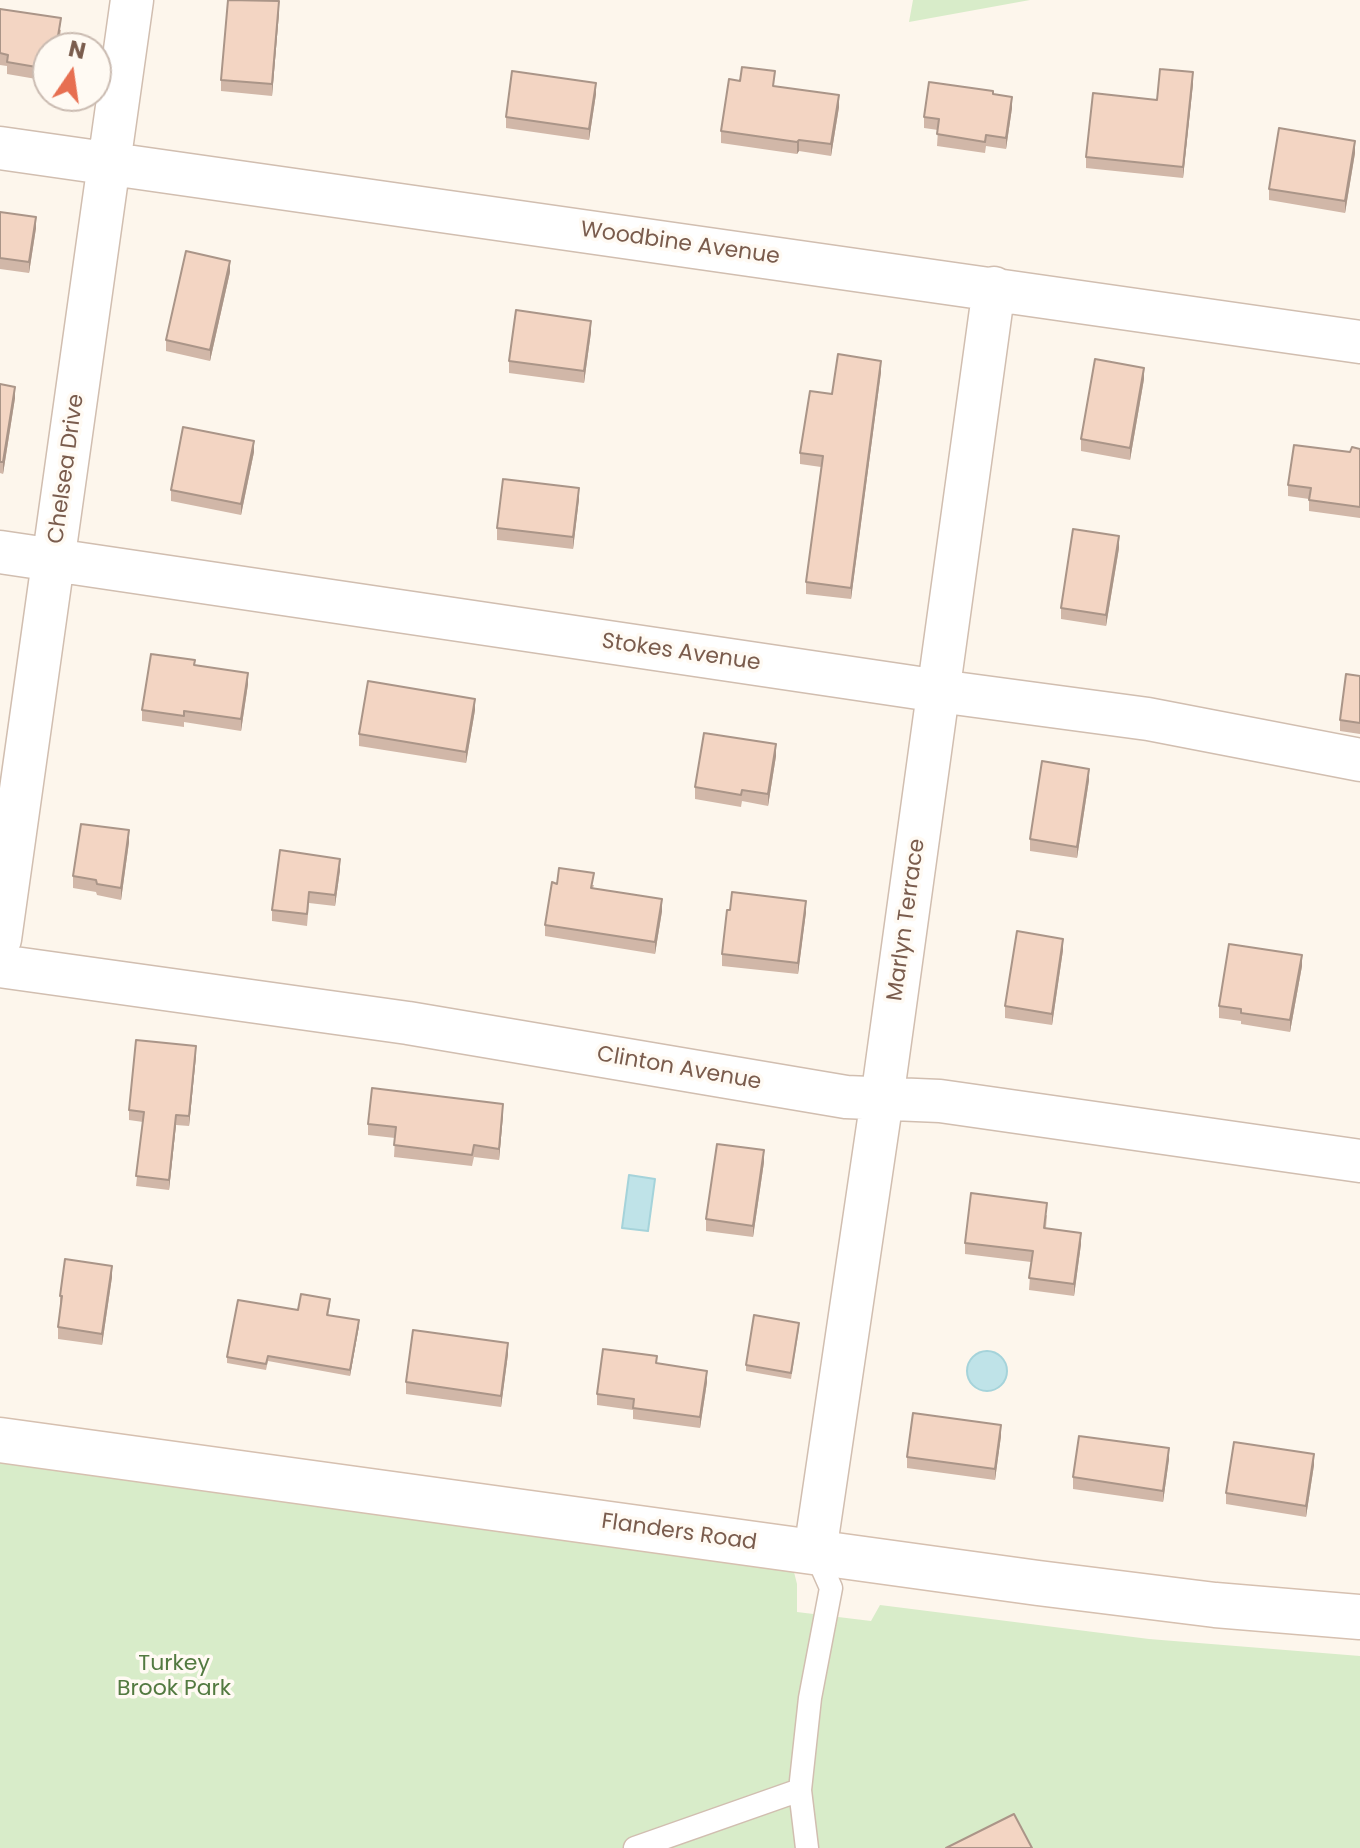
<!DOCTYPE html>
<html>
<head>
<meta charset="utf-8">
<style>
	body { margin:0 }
	#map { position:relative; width:1360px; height:1848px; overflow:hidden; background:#fdf6ec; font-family:Poppins,sans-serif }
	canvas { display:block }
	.north { position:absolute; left:32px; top:32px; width:80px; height:80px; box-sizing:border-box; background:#fffaf3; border:2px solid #cabbb1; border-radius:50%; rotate:13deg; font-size:22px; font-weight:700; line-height:32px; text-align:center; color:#7a5c4d }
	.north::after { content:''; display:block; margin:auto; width:28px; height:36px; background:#e76f51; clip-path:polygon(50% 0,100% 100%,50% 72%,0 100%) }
</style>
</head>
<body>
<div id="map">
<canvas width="1360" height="1848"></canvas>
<div class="north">N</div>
</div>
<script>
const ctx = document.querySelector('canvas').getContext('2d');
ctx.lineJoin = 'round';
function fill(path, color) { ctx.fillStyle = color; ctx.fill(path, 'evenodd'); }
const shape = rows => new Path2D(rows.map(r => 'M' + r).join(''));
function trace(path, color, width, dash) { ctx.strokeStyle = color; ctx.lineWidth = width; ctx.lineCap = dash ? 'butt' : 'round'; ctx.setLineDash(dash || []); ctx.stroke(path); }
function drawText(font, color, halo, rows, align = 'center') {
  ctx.font = font + ' Poppins,sans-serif'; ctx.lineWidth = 7; ctx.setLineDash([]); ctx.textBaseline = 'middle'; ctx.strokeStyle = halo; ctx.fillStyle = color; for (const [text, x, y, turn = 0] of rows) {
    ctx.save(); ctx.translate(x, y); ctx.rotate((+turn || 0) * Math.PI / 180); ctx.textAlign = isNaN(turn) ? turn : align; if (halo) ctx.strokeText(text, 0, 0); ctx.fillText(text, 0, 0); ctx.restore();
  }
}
const green = shape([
	[913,0,1030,0,909,22],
	[0,1458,793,1568,797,1584,797,1612,871,1621,880,1605,1149,1639,1360,1656,1360,1848,0,1848]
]);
const water = shape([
	[629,1175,655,1179,648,1231,622,1228,629,1175],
	'967 1371a20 20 0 1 1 40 0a20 20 0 1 1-40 0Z'
]);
const lane = shape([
	[635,1848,800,1790],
	[807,1848,800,1790,810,1698,831,1588,815,1552]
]);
const street = shape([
	[0,148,1360,342],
	[0,552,939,691,1148,719,1360,760],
	[0,939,132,0],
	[0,966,408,1023,846,1097,940,1101,1360,1161],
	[815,1552,882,1099,994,288]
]);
const secondary = shape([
	[0,1440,1038,1583,1215,1605,1360,1617]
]);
const wall = shape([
	[0,9,61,30,58,48,48,48,48,81,7,74,7,66,0,65],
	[279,13,272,96,221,91,221,80],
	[1193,84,1183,178,1086,168,1086,157,1157,100],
	[774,86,839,107,831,156,799,151,797,154,721,143,721,131],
	[596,94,589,140,506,128,506,117],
	[993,94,1012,108,1006,149,986,146,985,153,937,146,938,130,924,128,924,117],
	[1355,153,1345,213,1269,200,1269,189],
	[0,212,36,228,29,273,0,269],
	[230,272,210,361,166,351,166,340],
	[591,332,584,383,509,373,509,361],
	[881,372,851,599,806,594,806,582,821,467,800,464,800,453,832,394],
	[1144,379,1130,460,1081,451,1081,439],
	[0,384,15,398,3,474,0,473],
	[1360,449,1360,518,1309,511,1309,499,1288,496,1288,485,1350,452],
	[254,452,241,515,171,501,171,490],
	[579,499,573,549,497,540,497,528],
	[1119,548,1106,626,1061,619,1061,608],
	[195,665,248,684,241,731,184,722,184,727,142,721,142,710],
	[1360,676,1360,734,1340,731,1340,720],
	[475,710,466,763,359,746,359,734],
	[776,756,768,806,742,801,741,807,695,799,695,787],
	[1089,780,1077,858,1030,851,1030,839],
	[129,842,121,900,97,895,96,892,73,888,73,876],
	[340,870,335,906,309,903,307,926,272,921,272,910],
	[557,884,594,885,593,888,662,911,655,954,545,936,545,925],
	[806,912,798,974,722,966,722,954],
	[1063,950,1052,1025,1005,1018,1005,1006],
	[1302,966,1290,1032,1241,1024,1241,1021,1219,1018,1219,1006],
	[196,1056,189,1126,176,1125,169,1190,136,1186,143,1122,129,1120,129,1110],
	[503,1115,499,1160,474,1157,472,1166,394,1157,395,1138,368,1135,368,1124],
	[764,1162,753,1237,706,1231,706,1219],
	[1047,1215,1046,1228,1081,1244,1074,1296,1029,1290,1031,1262,965,1254,965,1243],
	[112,1277,102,1345,58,1339,58,1327,60,1307,60,1296],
	[330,1305,328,1316,359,1326,350,1376,268,1361,266,1370,227,1363,227,1357,298,1310],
	[799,1329,791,1379,746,1371,746,1365],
	[508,1354,501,1407,406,1394,406,1382],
	[657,1363,707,1382,700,1428,633,1419,633,1410,597,1405,597,1394],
	[1001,1436,995,1480,907,1468,907,1457],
	[1169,1459,1163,1502,1073,1489,1073,1477],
	[1314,1465,1306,1517,1226,1504,1226,1493]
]);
const shadedWall = shape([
	[279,1,279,13,272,96,272,84],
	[61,18,58,48,56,48],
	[1193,72,1193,84,1183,178,1183,167],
	[596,83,596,94,589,140,589,129],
	[839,95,839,107,831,156,831,144],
	[1012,97,1012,108,1006,149,1006,138],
	[799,140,799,151,797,154,797,142],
	[1355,141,1355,153,1345,213,1345,201],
	[36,217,36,228,29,273,29,262],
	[230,261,230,272,210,361,210,350],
	[591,321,591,332,584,383,584,371],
	[881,361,881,372,851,599,851,588],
	[1144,368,1144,379,1130,460,1130,448],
	[15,387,15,398,3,474,3,462],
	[254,441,254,452,241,515,241,504],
	[579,488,579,499,573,549,573,537],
	[1119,536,1119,548,1106,626,1106,615],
	[248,673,248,684,241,731,241,719],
	[475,699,475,710,466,763,466,752],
	[776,744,776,756,768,806,768,794],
	[1089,769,1089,780,1077,858,1077,847],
	[129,830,129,842,121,900,121,888],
	[340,859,340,870,335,906,335,895],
	[662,899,662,911,655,954,655,942],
	[806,901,806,912,798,974,798,963],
	[1063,939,1063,950,1052,1025,1052,1014],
	[1302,955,1302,966,1290,1032,1290,1020],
	[196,1046,196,1056,189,1126,189,1116],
	[503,1104,503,1115,499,1160,499,1149],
	[176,1115,176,1125,169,1190,169,1180],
	[764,1150,764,1162,753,1237,753,1226],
	[1081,1233,1081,1244,1074,1296,1074,1284],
	[112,1266,112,1277,102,1345,102,1334],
	[359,1320,359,1326,350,1376,350,1370],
	[508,1343,508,1354,501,1407,501,1396],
	[707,1371,707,1382,700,1428,700,1417],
	[1001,1425,1001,1436,995,1480,995,1469],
	[1169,1448,1169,1459,1163,1502,1163,1491],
	[1314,1454,1314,1465,1306,1517,1306,1506]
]);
const building = shape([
	[228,0,279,1,272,84,221,80,228,0],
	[0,9,61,18,56,48,48,48,48,69,7,62,8,55,0,53,0,9],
	[742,67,775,71,773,86,839,95,831,144,799,140,797,142,721,131,729,79,740,81,742,67],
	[1160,69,1193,72,1183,167,1086,157,1093,93,1157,100,1160,69],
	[512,71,596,83,589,129,506,117,512,71],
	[929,82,993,91,993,94,1012,97,1006,138,986,135,985,142,937,134,939,119,924,117,929,82],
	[1279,128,1355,141,1345,201,1269,189,1279,128],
	[0,212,36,217,29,262,0,258,0,212],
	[186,251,230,261,210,350,166,340,186,251],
	[516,310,591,321,584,371,509,361,516,310],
	[838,354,881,361,851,588,806,582,823,456,800,453,810,391,832,394,838,354],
	[1095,359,1144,368,1130,448,1081,439,1095,359],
	[0,384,15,387,3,462,0,462,0,384],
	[183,427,254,441,241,504,171,490,183,427],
	[1294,445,1350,452,1352,447,1360,449,1360,507,1309,500,1311,488,1288,485,1294,445],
	[503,479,579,488,573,537,497,528,503,479],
	[1073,529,1119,536,1106,615,1061,608,1073,529],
	[151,654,195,660,194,665,248,673,241,719,184,711,184,716,142,710,151,654],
	[1346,674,1360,676,1360,723,1340,720,1346,674],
	[368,681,475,699,466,752,359,734,368,681],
	[704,733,776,744,768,794,742,790,741,795,695,787,704,733],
	[1042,761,1089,769,1077,847,1030,839,1042,761],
	[81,824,129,830,121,888,97,884,96,880,73,876,81,824],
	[280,850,340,859,335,895,309,892,307,914,272,910,280,850],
	[559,868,594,873,591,888,662,899,655,942,545,925,552,882,557,884,559,868],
	[732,892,806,901,798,963,722,954,727,910,730,910,732,892],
	[1017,931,1063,939,1052,1014,1005,1006,1017,931],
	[1229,944,1302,955,1290,1020,1241,1013,1241,1009,1219,1006,1229,944],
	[136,1040,196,1046,189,1116,176,1115,169,1180,136,1176,144,1112,129,1110,136,1040],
	[372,1088,503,1104,499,1149,474,1145,472,1155,394,1145,396,1127,368,1124,372,1088],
	[717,1144,764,1150,753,1226,706,1219,717,1144],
	[971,1193,1047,1203,1044,1228,1081,1233,1074,1284,1029,1278,1033,1251,965,1243,971,1193],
	[65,1259,112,1266,102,1334,58,1327,62,1296,60,1296,65,1259],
	[301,1294,330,1299,327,1315,359,1320,350,1370,268,1356,266,1364,227,1357,238,1300,298,1310,301,1294],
	[754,1315,799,1323,791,1373,746,1365,754,1315],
	[413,1330,508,1343,501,1396,406,1382,413,1330],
	[603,1349,657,1356,656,1363,707,1371,700,1417,633,1408,634,1399,597,1394,603,1349],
	[913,1413,1001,1425,995,1469,907,1457,913,1413],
	[1079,1436,1169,1448,1163,1491,1073,1477,1079,1436],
	[1234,1442,1314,1454,1306,1506,1226,1493,1234,1442],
	[1014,1814,1032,1848,946,1848,1014,1814]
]);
const streetNames = [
	["Woodbine Avenue",680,244,8],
	["Chelsea Drive",67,469,-82],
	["Stokes Avenue",681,653,8],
	["Marlyn Terrace",907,920,-82],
	["Clinton Avenue",679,1069,10],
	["Flanders Road",679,1533,8]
];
const parkNames = [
	["Turkey",174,1664],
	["Brook Park",174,1689]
];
fill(green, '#d8ecc9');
fill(water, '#bfe3e8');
trace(water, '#a5d3da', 2);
trace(lane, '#d1beb0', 25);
trace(street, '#d1beb0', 45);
trace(secondary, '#d6c0b0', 47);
trace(lane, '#fff', 22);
trace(street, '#fff', 42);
trace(secondary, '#fff', 44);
fill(wall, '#d1b7a8');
fill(shadedWall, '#aa9588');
fill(building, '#f3d5c3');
trace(building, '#aa9588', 2);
drawText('22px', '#7a5c4d', '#fffaf3', streetNames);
drawText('22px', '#537a41', '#fffaf3', parkNames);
</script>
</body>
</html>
